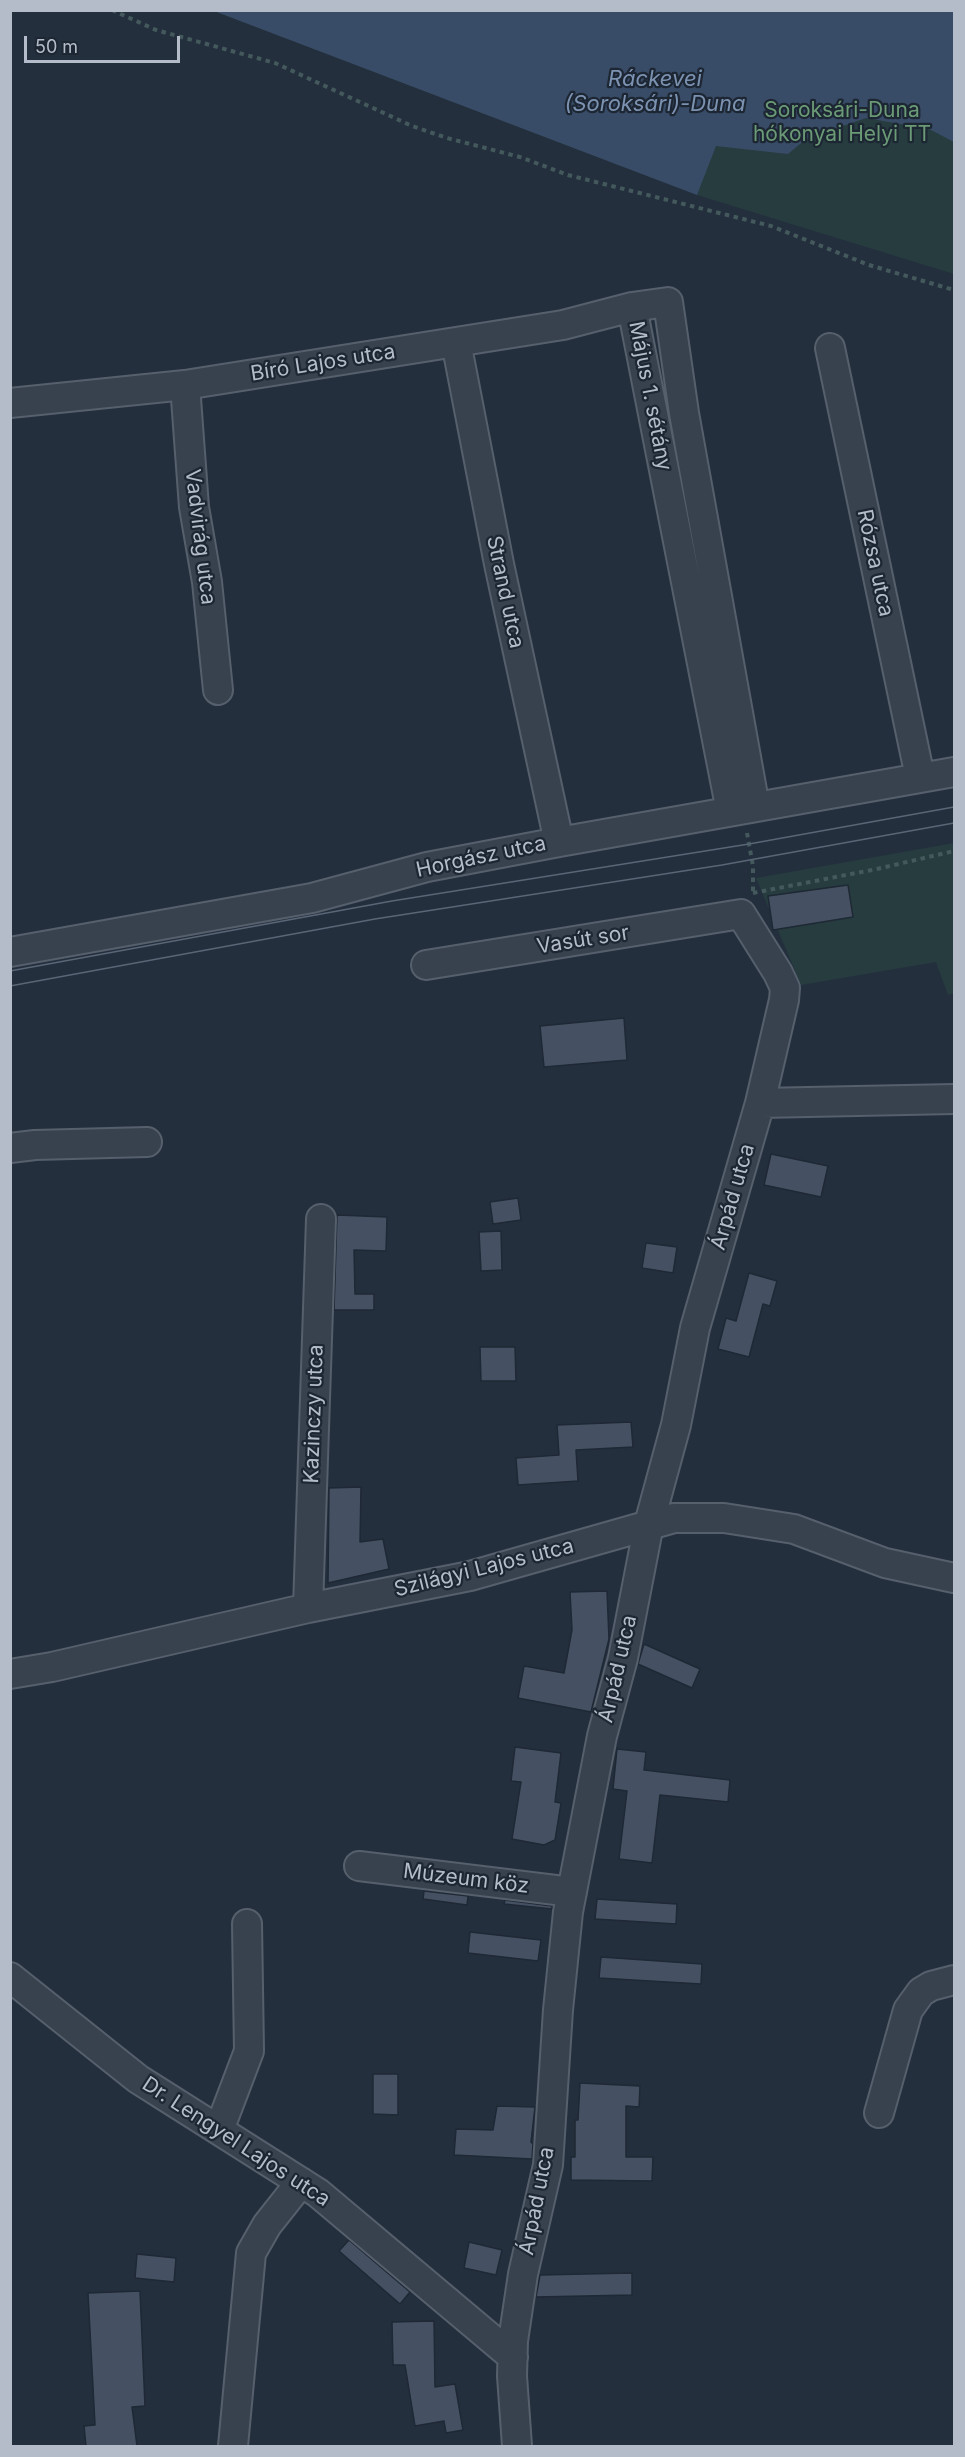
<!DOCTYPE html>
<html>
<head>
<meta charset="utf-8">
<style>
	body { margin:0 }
	#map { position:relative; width:965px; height:2457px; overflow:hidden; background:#242f3e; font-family:Inter,sans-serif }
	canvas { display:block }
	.frame { position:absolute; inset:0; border:12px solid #b4bcc9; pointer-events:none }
	.scale { position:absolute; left:24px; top:36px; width:156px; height:27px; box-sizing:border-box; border:3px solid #b4bcc9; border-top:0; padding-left:8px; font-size:18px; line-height:21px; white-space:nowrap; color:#b4bcc9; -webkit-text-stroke:4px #1d2633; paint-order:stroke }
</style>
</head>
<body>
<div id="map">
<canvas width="965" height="2457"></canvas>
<div class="frame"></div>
<div class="scale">50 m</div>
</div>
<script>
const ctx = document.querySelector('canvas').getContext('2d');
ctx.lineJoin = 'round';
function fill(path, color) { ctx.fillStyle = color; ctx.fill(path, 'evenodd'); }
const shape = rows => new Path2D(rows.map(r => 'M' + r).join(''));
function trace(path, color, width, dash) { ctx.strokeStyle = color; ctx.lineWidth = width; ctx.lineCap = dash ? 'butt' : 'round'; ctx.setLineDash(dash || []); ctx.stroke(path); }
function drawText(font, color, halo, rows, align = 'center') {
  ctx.font = font + ' Inter,sans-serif'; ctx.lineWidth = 4.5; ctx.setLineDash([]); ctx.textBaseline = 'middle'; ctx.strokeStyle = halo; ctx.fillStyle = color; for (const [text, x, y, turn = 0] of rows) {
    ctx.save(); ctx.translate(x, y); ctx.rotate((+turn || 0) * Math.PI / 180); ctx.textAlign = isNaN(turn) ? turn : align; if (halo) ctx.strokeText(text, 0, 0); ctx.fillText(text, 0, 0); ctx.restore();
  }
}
const green = shape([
	[214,11,954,11,954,274,697,195],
	[954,843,954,993,948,995,936,962,801,985,756,878]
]);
const water = shape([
	[214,11,954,11,954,142,929,129,866,118,806,139,788,154,716,146,697,195]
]);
const building = shape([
	[848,885,853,917,773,930,768,896,848,885],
	[624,1018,627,1060,544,1067,540,1026,624,1018],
	[771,1154,828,1166,821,1197,764,1185,771,1154],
	[518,1198,521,1220,493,1224,490,1202,518,1198],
	[337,1215,387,1217,386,1251,354,1250,355,1294,374,1294,374,1310,334,1310,337,1215],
	[501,1231,502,1270,481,1271,479,1232,501,1231],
	[646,1243,677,1247,673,1273,642,1268,646,1243],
	[749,1273,777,1281,770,1306,763,1304,749,1357,718,1349,726,1318,736,1321,749,1273],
	[480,1347,515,1347,516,1381,481,1381,480,1347],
	[631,1422,633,1447,576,1450,578,1481,518,1485,516,1458,559,1455,557,1425,631,1422],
	[361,1487,360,1542,383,1539,389,1569,328,1583,329,1488,361,1487],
	[607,1591,609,1639,591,1712,518,1698,524,1666,564,1673,572,1630,570,1592,607,1591],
	[644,1644,700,1669,692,1688,638,1664,644,1644],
	[515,1747,561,1753,555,1802,561,1803,555,1840,544,1845,512,1839,521,1782,511,1781,515,1747],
	[617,1749,646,1752,644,1770,730,1780,728,1802,660,1795,652,1863,619,1859,627,1791,613,1789,617,1749],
	[424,1891,468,1896,467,1905,423,1899,424,1891],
	[597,1899,677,1904,676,1924,595,1919,597,1899],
	[505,1900,552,1906,552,1909,504,1904,505,1900],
	[470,1932,541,1940,538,1961,468,1953,470,1932],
	[601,1957,702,1964,701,1984,599,1978,601,1957],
	[373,2074,398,2074,398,2115,373,2114,373,2074],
	[580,2083,640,2086,639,2107,626,2106,626,2157,653,2157,652,2181,571,2180,571,2157,575,2157,575,2120,578,2120,580,2083],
	[497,2106,535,2107,531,2142,533,2144,532,2159,454,2155,456,2129,493,2130,497,2106],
	[349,2240,410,2292,400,2304,339,2251,349,2240],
	[469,2242,502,2250,496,2275,464,2268,469,2242],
	[137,2254,176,2258,174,2282,135,2278,137,2254],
	[632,2273,632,2295,536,2297,540,2275,632,2273],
	[140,2291,145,2406,132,2407,137,2446,86,2446,84,2426,95,2425,88,2293,140,2291],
	[434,2321,435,2387,455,2384,463,2430,446,2433,444,2421,415,2426,405,2365,393,2365,392,2322,434,2321]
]);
const path = shape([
	[112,10,156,30,275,63,412,126,447,138,520,157,568,175,771,226,869,265,954,290],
	[747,833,753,866,753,894],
	[753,893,877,869,954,851]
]);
const minor = shape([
	[632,307,731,811],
	[456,342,499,564,559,842],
	[830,348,920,777],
	[185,385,194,507,207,582,218,690],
	[10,403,185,385,563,325,632,307,668,302,684,413,755,807],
	[10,952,312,898,427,867,559,842,954,772],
	[426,965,741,914,778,973,785,988,784,1000,760,1103,695,1328,676,1425,649,1524,623,1658,602,1736,568,1912,558,2010,548,2165,523,2274,513,2341,512,2376,517,2446],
	[760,1103,954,1099],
	[10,1148,35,1145,147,1142],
	[308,1608,321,1219],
	[10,1674,52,1667,308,1608,470,1576,674,1518,724,1518,794,1529,885,1563,954,1578],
	[359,1866,572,1892],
	[10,1977,138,2079,318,2193,513,2357],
	[879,2113,908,2010,921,1992,931,1986,954,1980],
	[219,2130,249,2051,247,1924],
	[233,2446,251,2253,267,2225,301,2182]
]);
const tram = shape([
	[10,971,392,901,749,844,954,807],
	[10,986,375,919,722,865,954,823]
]);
const parkNames = [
	["Soroksári-Duna",842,111],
	["hókonyai Helyi TT",842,135]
];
const streetNames = [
	["Bíró Lajos utca",323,363,-9],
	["Május 1. sétány",650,396,79],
	["Vadvirág utca",200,537,83],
	["Rózsa utca",875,563,78],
	["Strand utca",505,592,78],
	["Horgász utca",481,857,-12],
	["Vasút sor",583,940,-9],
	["Árpád utca",733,1197,-74],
	["Kazinczy utca",314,1414,-88],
	["Szilágyi Lajos utca",484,1568,-14],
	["Árpád utca",618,1669,-77],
	["Múzeum köz",466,1879,7],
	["Dr. Lengyel Lajos utca",236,2142,33],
	["Árpád utca",537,2201,-79]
];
const waterNames = [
	["Ráckevei",655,79],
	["(Soroksári)-Duna",655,104]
];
fill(green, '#263c3f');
fill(water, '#394c67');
fill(building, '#455162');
trace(building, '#1f2835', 1.5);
trace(minor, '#565f6c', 32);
trace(path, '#44595c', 4, [4.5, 4.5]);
trace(minor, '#38414e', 28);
trace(tram, '#5a6575', 1.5);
drawText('21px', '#6b9a76', '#1d2633', parkNames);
drawText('21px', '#b4bcc9', '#1d2633', streetNames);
drawText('italic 22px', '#7c92b1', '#1d2633', waterNames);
</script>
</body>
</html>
